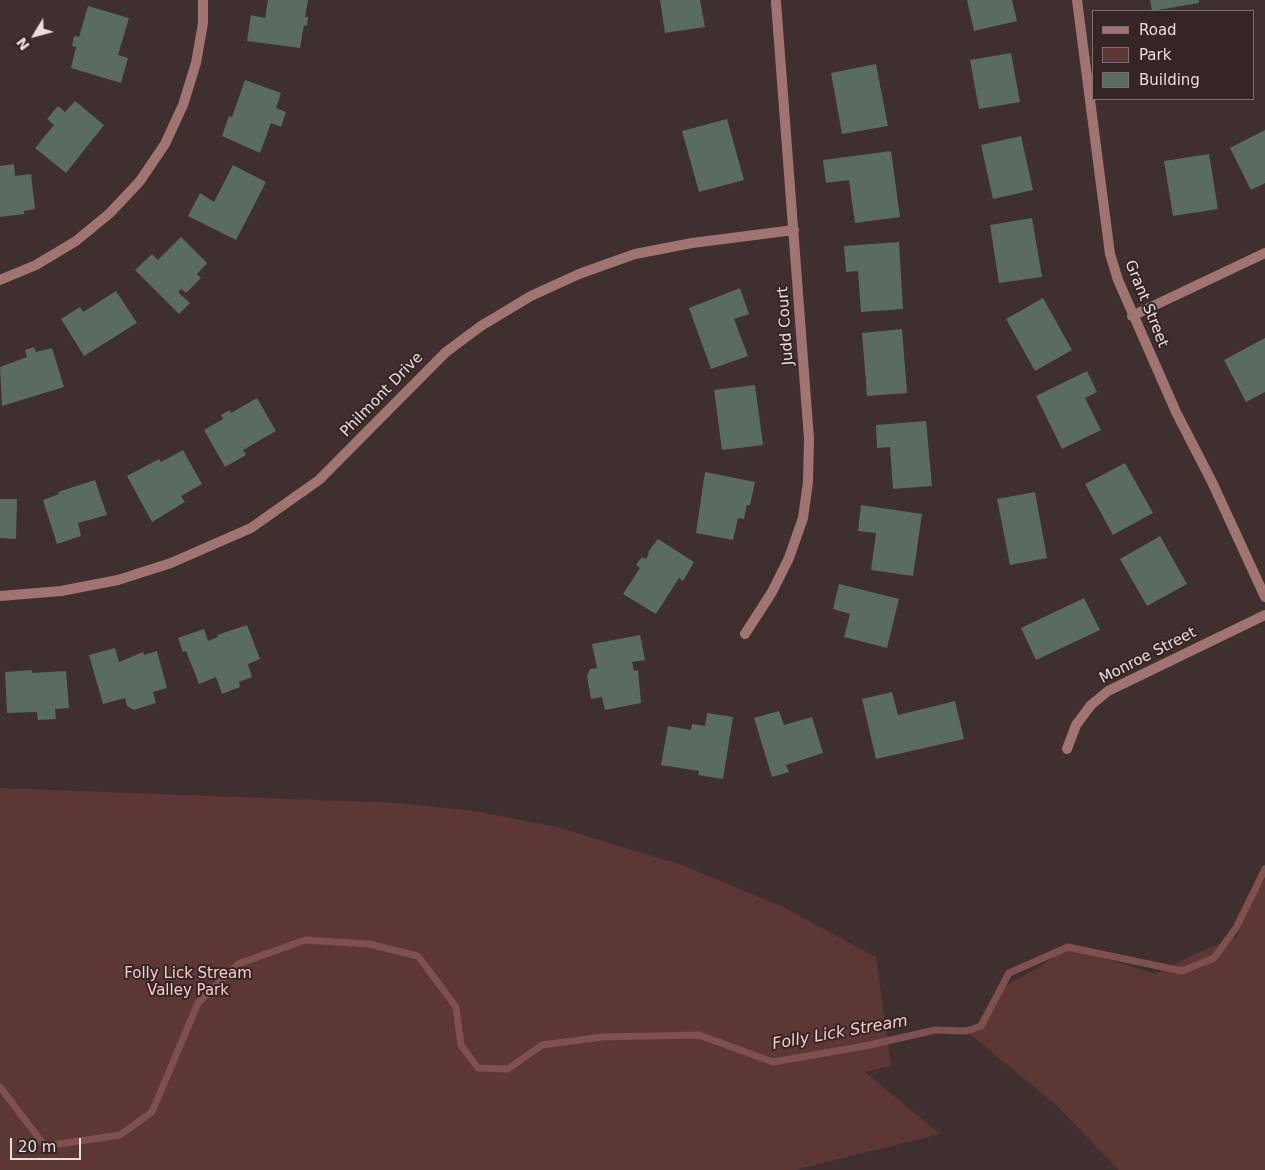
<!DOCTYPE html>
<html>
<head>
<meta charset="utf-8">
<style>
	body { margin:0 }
	#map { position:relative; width:1265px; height:1170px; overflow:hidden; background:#3f2f2e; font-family:"DejaVu Sans",sans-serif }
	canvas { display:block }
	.legend { position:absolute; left:1092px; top:10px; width:162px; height:90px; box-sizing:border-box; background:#352525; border:1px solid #7d6f6f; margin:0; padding:6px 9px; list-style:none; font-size:15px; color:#e9dedd }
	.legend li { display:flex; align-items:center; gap:10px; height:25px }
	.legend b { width:25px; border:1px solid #7d6f6f }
	.north { position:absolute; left:10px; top:10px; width:50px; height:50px; -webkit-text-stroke:4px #352525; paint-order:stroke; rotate:233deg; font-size:14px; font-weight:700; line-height:20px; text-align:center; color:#e9dedd }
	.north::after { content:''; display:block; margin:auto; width:18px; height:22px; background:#e9dedd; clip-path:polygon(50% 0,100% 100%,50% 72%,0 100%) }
	.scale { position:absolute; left:10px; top:1138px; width:71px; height:22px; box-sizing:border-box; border:2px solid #e9dedd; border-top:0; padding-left:6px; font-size:15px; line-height:18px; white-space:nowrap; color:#e9dedd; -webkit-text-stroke:4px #352525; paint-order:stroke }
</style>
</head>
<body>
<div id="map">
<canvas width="1265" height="1170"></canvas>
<ul class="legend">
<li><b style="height:6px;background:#9f7473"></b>Road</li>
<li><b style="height:14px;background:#5d3636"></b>Park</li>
<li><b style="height:14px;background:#5a6b62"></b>Building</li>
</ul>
<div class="north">N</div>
<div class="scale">20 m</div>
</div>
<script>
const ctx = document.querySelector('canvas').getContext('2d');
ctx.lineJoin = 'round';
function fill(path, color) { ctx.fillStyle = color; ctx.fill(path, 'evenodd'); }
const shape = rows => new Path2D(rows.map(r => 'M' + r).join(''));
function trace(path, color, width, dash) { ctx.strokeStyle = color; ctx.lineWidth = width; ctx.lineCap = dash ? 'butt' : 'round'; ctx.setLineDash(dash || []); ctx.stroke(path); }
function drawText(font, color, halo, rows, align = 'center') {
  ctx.font = font + ' "DejaVu Sans",sans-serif'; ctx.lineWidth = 4; ctx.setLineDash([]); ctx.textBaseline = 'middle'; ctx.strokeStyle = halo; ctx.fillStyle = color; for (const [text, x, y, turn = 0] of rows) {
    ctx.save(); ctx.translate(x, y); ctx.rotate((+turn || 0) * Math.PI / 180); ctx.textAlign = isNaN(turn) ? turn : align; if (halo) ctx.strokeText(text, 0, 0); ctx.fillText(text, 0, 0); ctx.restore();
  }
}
const green = shape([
	[0,788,399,803,474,811,557,827,682,865,781,906,876,957,891,1066,865,1072,940,1134,795,1170,0,1170],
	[1265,879,1265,1170,1119,1170,1056,1105,966,1031,981,1026,1004,987,1041,966,1068,947,1156,974,1197,953,1237,937,1250,894]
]);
const stream = shape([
	[0,1087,45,1146,120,1135,152,1112,198,1003,238,964,305,940,369,944,418,956,456,1007,461,1045,478,1068,508,1069,542,1045,602,1037,699,1035,773,1062,865,1046,935,1030,966,1031,981,1026,1009,973,1068,947,1182,971,1214,958,1236,928,1265,869]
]);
const building = shape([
	[268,0,308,0,305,17,308,17,307,26,304,25,300,48,247,41,251,15,265,18],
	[660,0,700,0,705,27,665,33],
	[967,0,1012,0,1017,21,974,31],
	[1150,0,1199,0,1199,3,1152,11],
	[88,6,129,18,118,55,128,58,121,83,71,68,76,47,72,46,74,36,79,37],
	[1011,53,1020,102,979,109,970,60],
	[876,64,888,126,842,134,831,73],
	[245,80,281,93,276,108,286,112,281,127,271,123,260,153,222,136,229,116,232,117],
	[75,101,104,125,66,173,35,148,54,125,47,119,58,106,65,112],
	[727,119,744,180,699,192,682,131],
	[1265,130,1265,183,1251,190,1230,148],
	[1021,136,1033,190,993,199,981,145],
	[891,151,900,217,855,223,849,180,826,183,823,160],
	[1209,154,1218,209,1173,216,1164,161],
	[14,164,15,176,31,174,35,209,24,211,24,214,0,217,0,166],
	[233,165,266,182,236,240,188,216,200,193,214,202],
	[1032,218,1042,277,999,283,990,225],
	[181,237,207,263,197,274,201,278,186,293,181,289,178,292,190,303,179,314,135,270,152,254,158,260],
	[899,242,903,309,861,312,858,271,846,272,844,246],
	[740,288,749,314,734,319,748,356,711,369,689,308],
	[116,291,137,323,84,356,61,319,80,307,83,312],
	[1043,298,1072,350,1035,371,1006,319],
	[902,329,907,393,867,396,862,333],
	[1265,338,1265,392,1246,402,1224,360],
	[34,347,36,352,52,348,64,387,2,406,0,367,27,357,25,350],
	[1087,371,1097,392,1085,398,1101,430,1062,449,1036,396],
	[755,385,763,445,722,450,714,390],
	[257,398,276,431,243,450,246,455,225,467,204,430,223,419,221,415,230,410,231,413],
	[926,421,932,486,893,489,890,447,877,448,876,425],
	[183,450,202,484,181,496,185,502,152,522,127,476,159,459,161,462],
	[1125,463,1153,513,1113,535,1085,484],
	[705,472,755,482,750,505,747,505,744,519,738,518,733,540,696,533],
	[95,480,107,515,78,523,81,536,57,544,43,500,59,494,58,492],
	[1035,492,1047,558,1010,565,997,499],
	[0,499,17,499,16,539,0,538],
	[861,505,922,514,913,576,871,570,876,533,858,531],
	[1160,536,1187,584,1147,606,1120,559],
	[658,539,694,562,683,581,679,578,656,614,623,594,640,568,636,565,642,557,646,559,649,553,648,552],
	[839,584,899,599,887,648,844,637,850,614,833,609],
	[1084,598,1100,630,1036,660,1021,628],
	[247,625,260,659,248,664,252,677,239,682,240,687,222,694,216,677,199,684,186,651,183,652,178,638,204,629,208,641,218,637,217,635],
	[640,635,645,660,632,662,634,671,638,670,641,703,605,710,602,697,591,699,587,676,590,669,597,668,592,644],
	[115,648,119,662,143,652,144,655,157,651,167,688,153,692,156,703,134,710,127,706,125,698,103,704,89,655],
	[32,670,32,673,66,671,69,708,55,709,56,719,38,720,37,712,7,713,5,672],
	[892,692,898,715,955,701,964,739,876,759,862,699],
	[779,711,784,725,812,717,823,753,786,765,789,772,772,777,754,718],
	[707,713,733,717,723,779,698,775,699,771,661,765,668,726,691,730,692,724,705,726]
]);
const street = shape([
	[1077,0,1110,254,1118,280,1176,412,1212,482,1265,597],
	[0,280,36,265,76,241,110,213,140,181,165,144,183,105,196,63,203,23,203,0],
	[1132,316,1265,253],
	[0,596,61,591,118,580,171,563,251,528,319,480,446,352,481,326,531,296,579,274,635,254,692,243,794,230],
	[745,634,772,592,789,558,803,518,808,482,809,439,776,2],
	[1067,749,1076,725,1091,705,1108,691,1265,615]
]);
const streetNames = [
	["Grant Street",1146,304,68],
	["Judd Court",786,326,-94],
	["Philmont Drive",382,395,-46],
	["Monroe Street",1148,656,-27]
];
const parkNames = [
	["Folly Lick Stream",188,974],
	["Valley Park",188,991]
];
const waterNames = [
	["Folly Lick Stream",840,1033,-10]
];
fill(green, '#5d3636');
trace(stream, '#7e504f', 7);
fill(building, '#5a6b62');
trace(street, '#9f7473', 10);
drawText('15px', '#e9dedd', '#352525', streetNames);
drawText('15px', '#fbcac9', '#352525', parkNames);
drawText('italic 16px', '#fbcac8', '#352525', waterNames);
</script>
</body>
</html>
